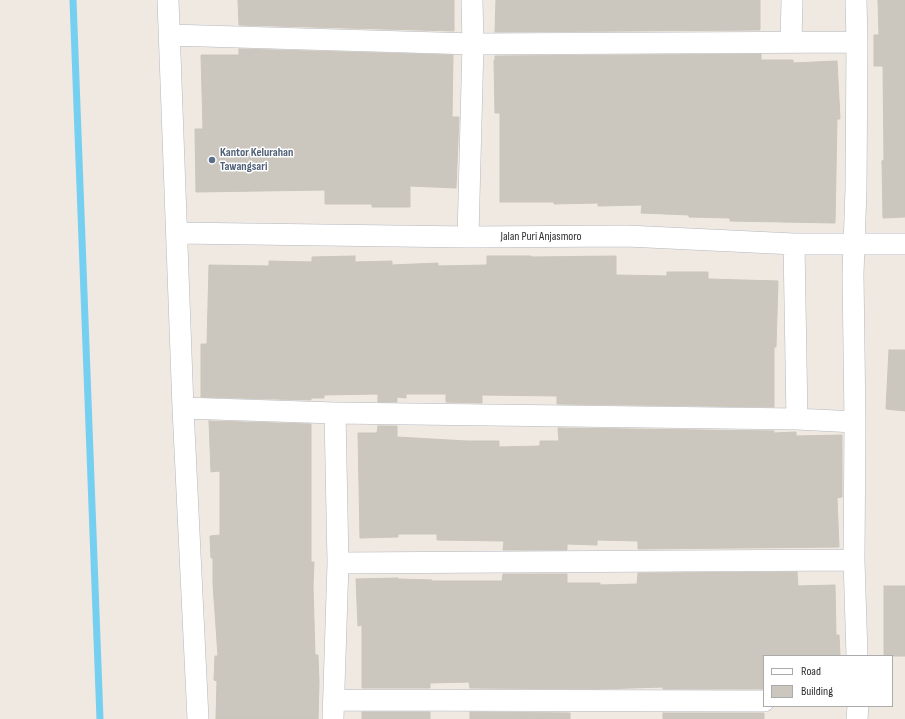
<!DOCTYPE html>
<html>
<head>
<meta charset="utf-8">
<style>
	body { margin:0 }
	#map { position:relative; width:905px; height:719px; overflow:hidden; background:#efe9e1; font-family:"Sofia Sans Condensed",sans-serif }
	canvas { display:block }
	.legend { position:absolute; left:763px; top:655px; width:130px; height:52px; box-sizing:border-box; background:#fff; border:1px solid #ababab; margin:0; padding:5px 7px; list-style:none; font-size:12px; color:#2e2e2e }
	.legend li { display:flex; align-items:center; gap:8px; height:20px }
	.legend b { width:20px; border:1px solid #ababab }
</style>
</head>
<body>
<div id="map">
<canvas width="905" height="719"></canvas>
<ul class="legend">
<li><b style="height:5px;background:#fff"></b>Road</li>
<li><b style="height:11px;background:#cbc7bf"></b>Building</li>
</ul>
</div>
<script>
const ctx = document.querySelector('canvas').getContext('2d');
ctx.lineJoin = 'round';
const shape = rows => new Path2D(rows.map(r => 'M' + r).join(''));
function trace(path, color, width, dash) { ctx.strokeStyle = color; ctx.lineWidth = width; ctx.lineCap = dash ? 'butt' : 'round'; ctx.setLineDash(dash || []); ctx.stroke(path); }
function fill(path, color) { ctx.fillStyle = color; ctx.fill(path, 'evenodd'); }
function drawText(font, color, halo, rows, align = 'center') {
  ctx.font = font + ' "Sofia Sans Condensed",sans-serif'; ctx.lineWidth = 3; ctx.setLineDash([]); ctx.textBaseline = 'middle'; ctx.strokeStyle = halo; ctx.fillStyle = color; for (const [text, x, y, turn = 0] of rows) {
    ctx.save(); ctx.translate(x, y); ctx.rotate((+turn || 0) * Math.PI / 180); ctx.textAlign = isNaN(turn) ? turn : align; if (halo) ctx.strokeText(text, 0, 0); ctx.fillText(text, 0, 0); ctx.restore();
  }
}
const stream = shape([
	[73,0,100,719]
]);
const building = shape([
	[238,0,454,0,454,31,239,25,238,0],
	[496,0,760,0,760,30,495,32,496,0],
	[878,0,905,0,905,217,883,218,882,161,884,160,883,66,874,66,874,35,879,35,878,0],
	[239,49,453,55,452,117,459,117,456,188,410,186,410,207,372,207,372,204,325,204,325,190,196,192,195,129,203,129,201,55,239,55,239,49],
	[761,54,761,60,793,60,793,63,837,61,840,119,837,119,835,223,730,221,730,218,689,217,689,215,641,213,642,205,598,206,598,203,554,204,554,202,500,202,500,113,495,113,494,60,495,60,495,56,761,54],
	[355,256,355,262,392,261,392,265,438,263,438,266,487,265,487,256,531,256,531,257,616,256,616,275,667,276,667,272,708,272,708,279,778,281,776,347,774,347,774,407,557,404,557,396,482,395,482,403,446,402,446,394,406,394,406,398,397,397,397,402,378,402,378,394,324,395,324,398,311,398,311,400,201,397,201,344,207,344,209,265,269,266,269,261,312,262,312,257,355,256],
	[889,350,905,350,905,411,886,409,889,350],
	[209,421,311,424,311,562,314,562,313,586,315,655,318,655,319,682,318,719,216,719,217,681,214,680,215,656,218,656,213,584,213,558,211,558,210,536,220,535,220,471,211,472,209,421],
	[378,426,397,426,397,437,467,441,499,441,499,447,540,446,540,441,559,441,558,428,774,431,774,433,796,432,796,436,842,435,842,497,837,498,839,547,638,549,638,541,597,540,597,545,567,544,567,550,503,550,504,541,437,540,437,534,398,534,398,537,360,538,358,433,377,433,378,426],
	[797,572,798,586,835,585,836,635,839,635,840,656,764,656,764,689,663,689,663,687,600,689,470,688,469,682,430,683,430,688,362,688,362,625,358,626,356,579,398,578,398,579,432,580,432,581,502,581,503,574,567,574,567,583,600,583,600,585,637,584,638,573,797,572],
	[884,586,905,586,905,656,884,656,884,586],
	[362,712,430,712,430,719,362,719,362,712],
	[470,712,570,713,570,719,470,719,470,712],
	[663,713,764,713,764,719,663,719,663,713]
]);
const minor = shape([
	[168,0,183,408,198,719],
	[856,0,857,42,856,189,853,274,855,422,854,560,857,656],
	[170,35,473,44,857,42],
	[791,42,792,0],
	[178,233,468,237,627,236,794,244,905,244],
	[468,237,473,44,472,0],
	[794,244,797,419],
	[183,408,335,413,797,419,855,422],
	[338,563,854,560],
	[334,700,764,701],
	[333,719,338,563,335,413],
	[857,719,858,706]
]);
const markers = [
	[212,160,4,"#5c6f8a"]
];
const serviceNames = [
	["Kantor Kelurahan",220,153],
	["Tawangsari",220,167]
];
const streetNames = [
	["Jalan Puri Anjasmoro",541,237]
];
trace(stream, '#75cff0', 7);
fill(building, '#cbc7bf');
trace(building, '#cbc5ba', 1);
trace(minor, '#b4b7c1', 22);
trace(minor, '#fff', 21);
for (const [x, y, r, color] of markers) { const dot = new Path2D(); dot.arc(x, y, r, 0, 2 * Math.PI); ctx.fillStyle = color; ctx.fill(dot); trace(dot, '#fff', 1.5); }
drawText('bold 12px', '#4e5e75', '#fff', serviceNames, 'left');
drawText('12px', '#2e2e2e', '#fff', streetNames);
</script>
</body>
</html>
